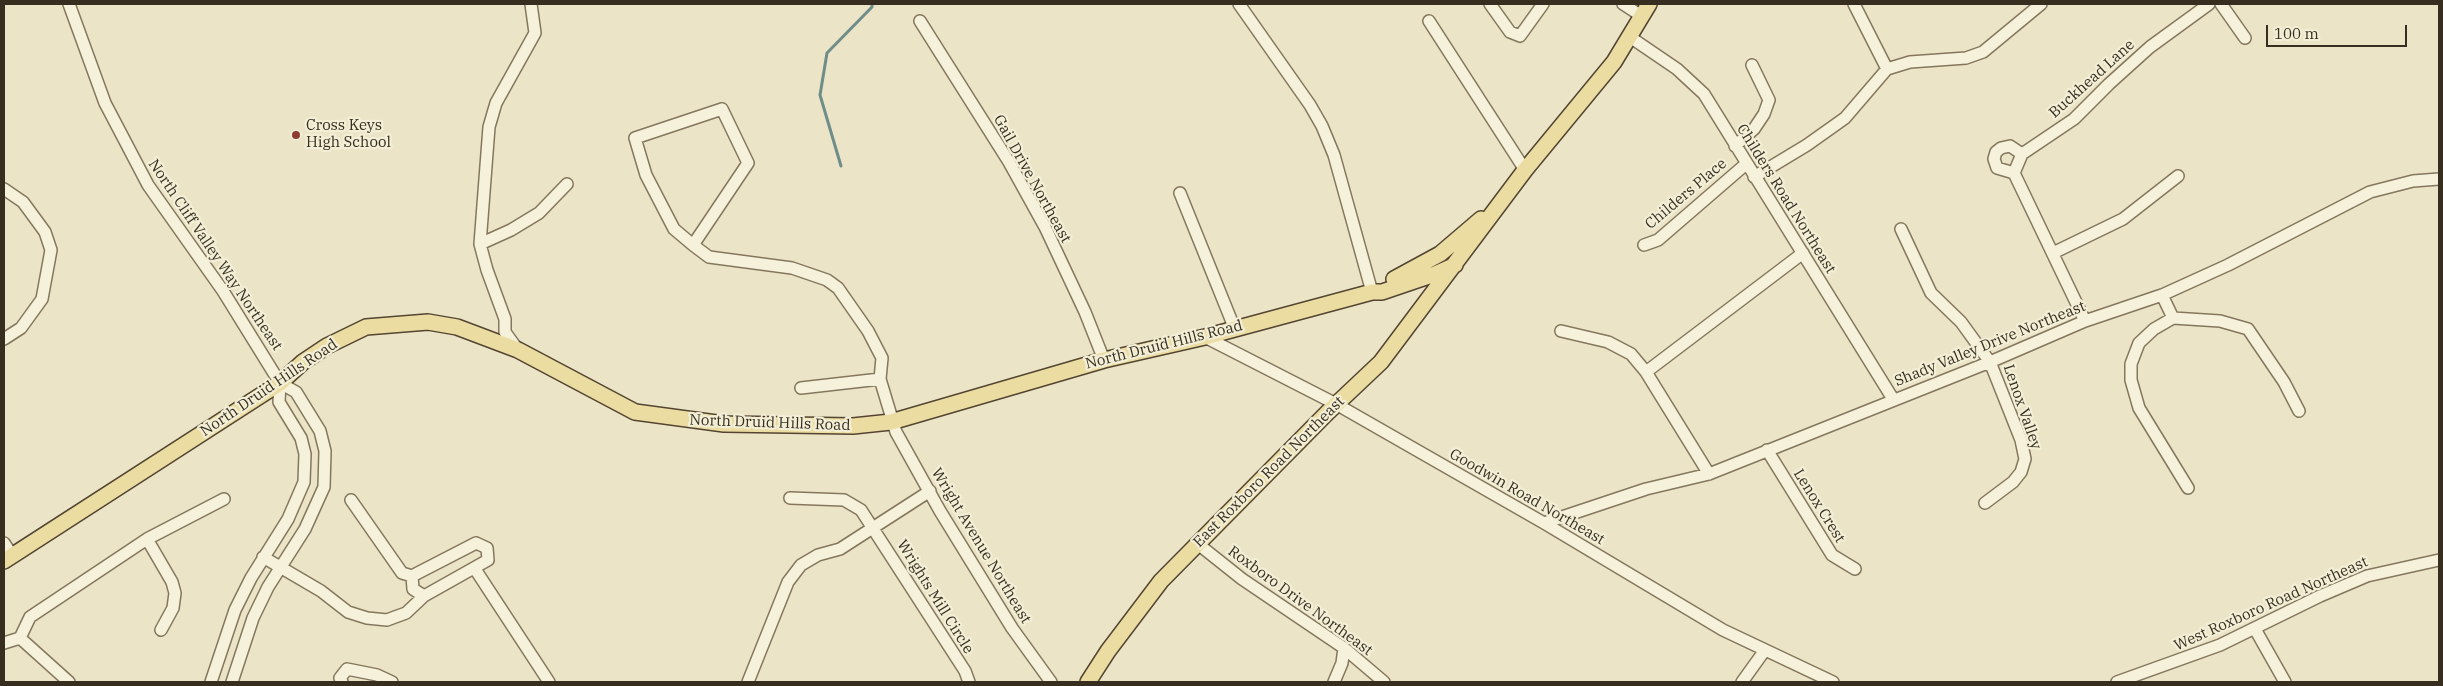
<!DOCTYPE html>
<html>
<head>
<meta charset="utf-8">
<style>
	body { margin:0 }
	#map { position:relative; width:2443px; height:686px; overflow:hidden; background:#ebe4c7; font-family:"IBM Plex Serif",serif }
	canvas { display:block }
	.frame { position:absolute; inset:0; border:5px solid #372e20; pointer-events:none }
	.scale { position:absolute; left:2266px; top:25px; width:141px; height:22px; box-sizing:border-box; border:2px solid #372e20; border-top:0; padding-left:6px; font-size:15px; line-height:18px; white-space:nowrap; color:#372e20; -webkit-text-stroke:4px #f3eed6; paint-order:stroke }
</style>
</head>
<body>
<div id="map">
<canvas width="2443" height="686"></canvas>
<div class="frame"></div>
<div class="scale">100 m</div>
</div>
<script>
const ctx = document.querySelector('canvas').getContext('2d');
ctx.lineJoin = 'round';
const shape = rows => new Path2D(rows.map(r => 'M' + r).join(''));
function trace(path, color, width, dash) { ctx.strokeStyle = color; ctx.lineWidth = width; ctx.lineCap = dash ? 'butt' : 'round'; ctx.setLineDash(dash || []); ctx.stroke(path); }
function drawText(font, color, halo, rows, align = 'center') {
  ctx.font = font + ' "IBM Plex Serif",serif'; ctx.lineWidth = 4.5; ctx.setLineDash([]); ctx.textBaseline = 'middle'; ctx.strokeStyle = halo; ctx.fillStyle = color; for (const [text, x, y, turn = 0] of rows) {
    ctx.save(); ctx.translate(x, y); ctx.rotate((+turn || 0) * Math.PI / 180); ctx.textAlign = isNaN(turn) ? turn : align; if (halo) ctx.strokeText(text, 0, 0); ctx.fillText(text, 0, 0); ctx.restore();
  }
}
const stream = shape([
	[841,166,820,95,827,53,872,7,872,4]
]);
const minor = shape([
	[69,4,105,103,148,185,223,291,280,383],
	[1239,4,1310,105,1322,126,1334,155,1372,292],
	[1490,4,1510,32,1520,36,1543,4],
	[1623,4,1643,17],
	[1854,4,1887,69],
	[2221,4,2245,38],
	[920,21,1009,162,1045,227,1085,312,1104,360],
	[1429,21,1525,170],
	[1630,37,1677,69,1704,94,1893,399],
	[722,109,748,163,693,245,674,229,646,175,635,138,722,109],
	[1735,146,1754,129,1764,114,1769,100,1752,65],
	[2014,173,1997,168,1994,159,1996,152,2001,148,2010,146,2022,154],
	[1754,177,1807,145,1845,118,1887,69,1910,62,1966,58,1983,52,2041,4],
	[4,189,23,202,45,232,51,250,42,299,21,328,4,339],
	[1180,193,1234,327],
	[1901,229,1931,293,1961,322,1990,362,2021,440,2025,459,2021,472,2013,482,1985,503],
	[480,244,511,230,539,213,567,184],
	[693,245,709,257,792,268,827,280,838,288,868,331,882,358,880,379,896,432,940,511,1012,628,1051,682],
	[1644,245,1658,240,1746,164],
	[2053,253,2123,219,2178,176],
	[2162,295,2173,318],
	[2085,321,2014,173,2022,154,2074,119,2109,84,2150,47,2209,4],
	[1561,331,1608,342,1631,354,1646,372,1709,474],
	[1205,337,1336,404,1544,523,1723,630,1833,682],
	[518,350,505,332,505,319,487,270,480,244,489,127,496,103,535,33,531,4],
	[1646,372,1803,253],
	[801,388,880,379],
	[1767,450,1832,555,1855,569],
	[2188,488,2139,408,2131,380,2131,364,2139,343,2154,329,2173,318,2220,321,2248,329,2284,382,2299,411],
	[790,498,844,500,861,510,965,671,969,682],
	[351,500,402,573,412,576],
	[1544,523,1646,489,1709,474,1990,362,2085,321,2162,295,2228,265,2370,192,2413,181,2439,179],
	[147,539,172,582,175,593,173,608,161,630],
	[4,543,12,555],
	[476,543,487,548,488,560,424,596,413,589,412,576,476,543],
	[1198,544,1242,579,1344,648,1384,682],
	[263,557,321,591,348,612,367,618,387,620,395,617,406,613,424,596],
	[475,569,549,682],
	[2255,629,2285,682],
	[20,638,30,617,147,539,224,499],
	[20,638,69,682],
	[4,643,20,638],
	[211,682,235,610,251,578,288,519,304,482,305,454,301,438,279,402,280,383],
	[232,682,253,618,268,587,305,529,324,487,325,451,320,431,296,392,280,383],
	[342,682,340,678,347,669,377,675,392,682],
	[748,682,788,582,801,565,818,555,840,549,930,491],
	[1334,682,1342,663,1344,648],
	[1742,682,1765,650],
	[2117,682,2220,645,2320,596,2367,576,2439,560]
]);
const major = shape([
	[1394,279,1440,254,1481,219],
	[4,561,280,383,303,362,327,346,366,327,428,322,457,327,518,350,635,412,724,424,853,426,891,422,1104,360,1205,337,1372,292,1382,292,1435,274,1455,265],
	[1088,682,1108,651,1161,581,1327,413,1381,362,1525,170,1614,62,1649,4]
]);
const markers = [
	[296,135,5,"#8f3d32"]
];
const streetNames = [
	["Buckhead Lane",2092,79,-42],
	["Gail Drive Northeast",1032,179,61],
	["Childers Place",1686,194,-40],
	["Childers Road Northeast",1786,199,58],
	["North Cliff Valley Way Northeast",215,255,56],
	["Shady Valley Drive Northeast",1990,344,-22],
	["North Druid Hills Road",1164,345,-14],
	["North Druid Hills Road",269,388,-34],
	["Lenox Valley",2022,407,71],
	["North Druid Hills Road",770,423,2],
	["East Roxboro Road Northeast",1269,472,-45],
	["Goodwin Road Northeast",1527,497,30],
	["Lenox Crest",1819,506,58],
	["Wright Avenue Northeast",981,546,59],
	["Wrights Mill Circle",935,597,58],
	["Roxboro Drive Northeast",1300,601,36],
	["West Roxboro Road Northeast",2271,604,-24]
];
const poiNames = [
	["Cross Keys",306,126],
	["High School",306,143]
];
trace(stream, '#6f8d89', 3);
trace(minor, '#85775e', 14);
trace(major, '#534531', 18);
trace(minor, '#f6f1da', 11);
trace(major, '#ebdda2', 15);
for (const [x, y, r, color] of markers) { const dot = new Path2D(); dot.arc(x, y, r, 0, 2 * Math.PI); ctx.fillStyle = color; ctx.fill(dot); trace(dot, '#f3eed6', 2); }
drawText('15px', '#372e20', '#f3eed6', streetNames);
drawText('15px', '#372e20', '#f3eed6', poiNames, 'left');
</script>
</body>
</html>
